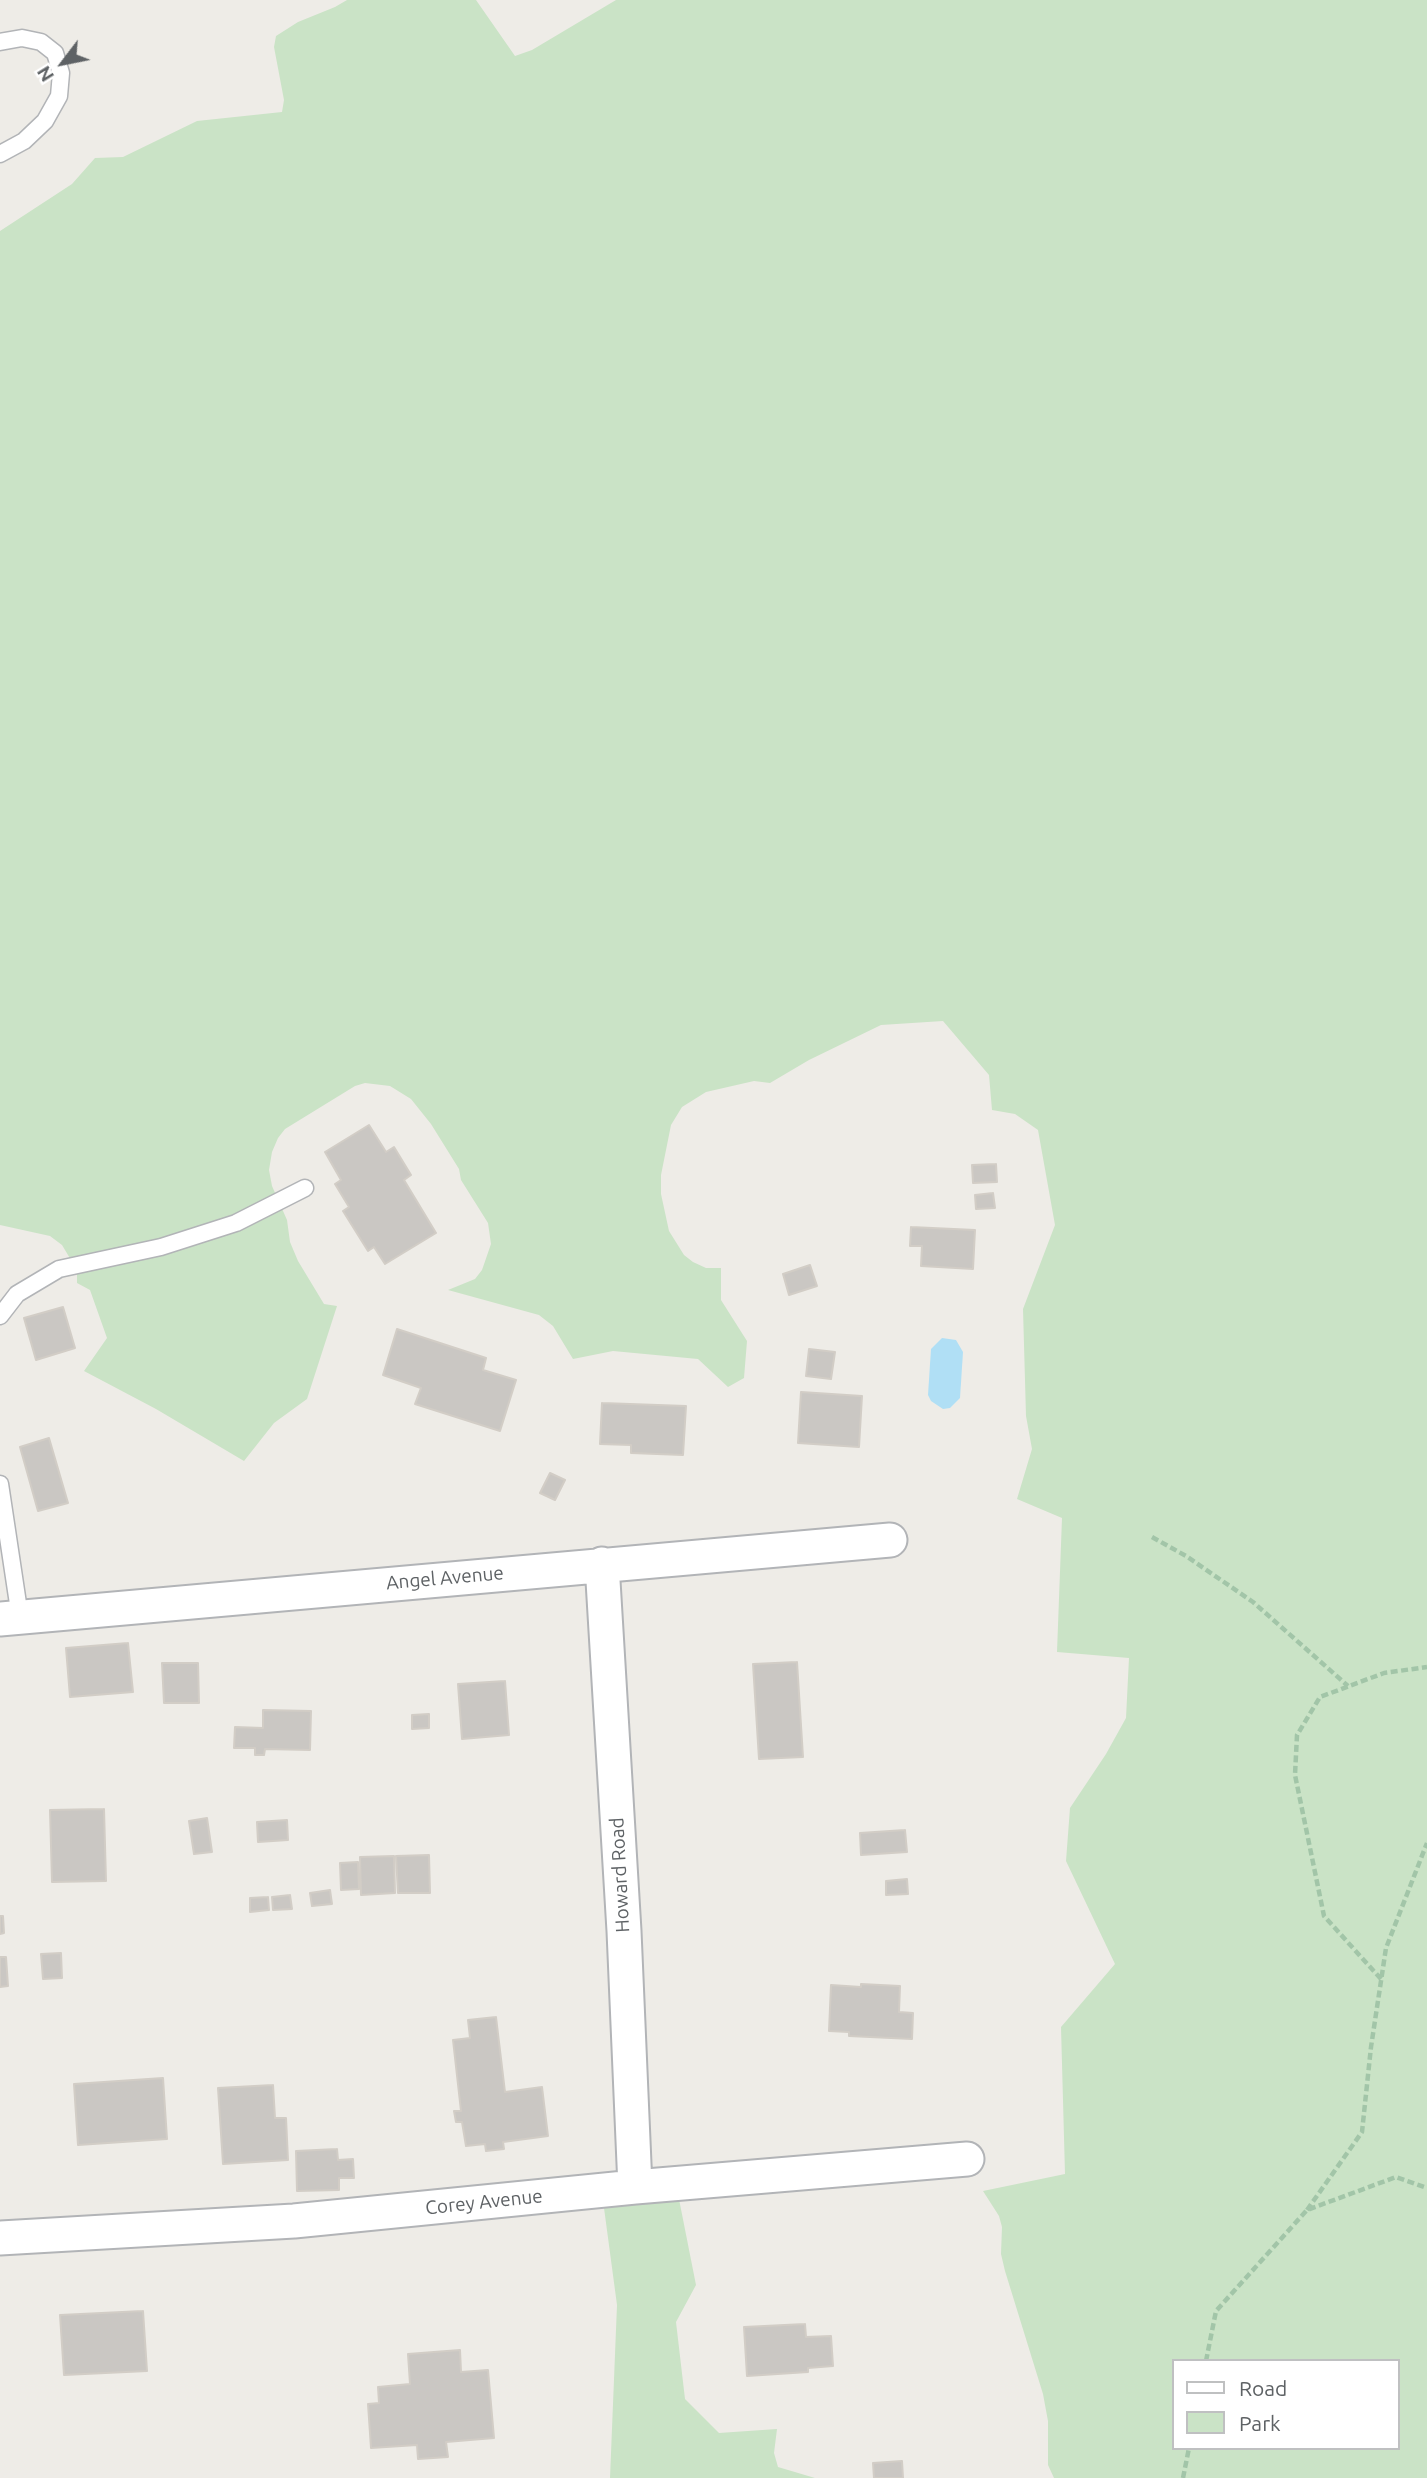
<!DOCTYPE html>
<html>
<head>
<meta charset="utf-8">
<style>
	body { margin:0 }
	#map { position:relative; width:1427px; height:2478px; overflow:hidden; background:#eeece7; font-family:Ubuntu,sans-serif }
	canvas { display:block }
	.legend { position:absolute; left:1172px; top:2359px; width:228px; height:91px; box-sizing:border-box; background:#fff; border:2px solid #bfc0c1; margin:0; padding:9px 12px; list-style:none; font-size:21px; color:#5e6265 }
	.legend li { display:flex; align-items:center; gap:14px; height:35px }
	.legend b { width:35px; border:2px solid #bfc0c1 }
	.north { position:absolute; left:28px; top:28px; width:70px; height:70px; -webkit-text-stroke:5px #fff; paint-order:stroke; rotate:238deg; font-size:19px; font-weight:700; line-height:28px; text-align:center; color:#5e6265 }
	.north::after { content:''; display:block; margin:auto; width:24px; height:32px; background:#5e6265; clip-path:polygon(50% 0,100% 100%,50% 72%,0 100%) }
</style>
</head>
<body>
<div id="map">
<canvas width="1427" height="2478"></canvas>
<ul class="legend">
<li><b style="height:9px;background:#fff"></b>Road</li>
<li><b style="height:19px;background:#cae3c6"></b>Park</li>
</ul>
<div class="north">N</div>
</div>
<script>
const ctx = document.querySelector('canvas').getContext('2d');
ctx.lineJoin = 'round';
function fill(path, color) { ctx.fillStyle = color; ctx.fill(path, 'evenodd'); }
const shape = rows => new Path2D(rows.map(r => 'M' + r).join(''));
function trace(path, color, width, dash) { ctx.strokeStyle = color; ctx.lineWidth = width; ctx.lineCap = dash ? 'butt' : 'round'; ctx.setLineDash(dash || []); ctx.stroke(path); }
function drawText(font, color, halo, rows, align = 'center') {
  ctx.font = font + ' Ubuntu,sans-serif'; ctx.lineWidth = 6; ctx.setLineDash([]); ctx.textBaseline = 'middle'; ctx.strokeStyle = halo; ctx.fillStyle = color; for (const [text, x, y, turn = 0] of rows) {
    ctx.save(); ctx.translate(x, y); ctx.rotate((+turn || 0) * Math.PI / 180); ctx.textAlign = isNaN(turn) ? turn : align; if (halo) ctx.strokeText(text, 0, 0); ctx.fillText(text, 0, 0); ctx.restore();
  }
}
const green = shape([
	[347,0,476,0,515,56,532,50,616,0,1427,0,1427,2478,1054,2478,1048,2465,1048,2421,1043,2394,1005,2271,1001,2254,1002,2227,999,2216,983,2191,1065,2174,1061,2027,1115,1964,1066,1861,1070,1808,1106,1754,1126,1718,1129,1658,1057,1652,1062,1518,1017,1499,1032,1449,1026,1416,1023,1309,1055,1225,1038,1130,1015,1114,992,1110,989,1075,943,1021,881,1025,809,1060,770,1083,754,1081,706,1092,682,1107,671,1125,661,1175,661,1194,669,1231,684,1255,693,1262,706,1268,721,1268,721,1300,747,1341,744,1378,728,1387,698,1359,613,1351,573,1359,553,1326,539,1315,448,1290,475,1279,482,1270,491,1244,488,1223,461,1180,459,1169,431,1124,411,1099,390,1086,365,1083,355,1086,285,1129,278,1138,272,1152,269,1170,272,1186,287,1220,290,1242,298,1261,324,1304,337,1306,307,1399,274,1423,244,1461,156,1409,84,1371,107,1338,90,1290,77,1283,77,1270,62,1245,50,1236,0,1225,0,231,72,184,95,158,123,157,197,121,282,112,284,100,274,47,276,36,298,22,335,7],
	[1173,2361,1397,2361,1397,2448,1173,2448],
	[677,2189,696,2285,676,2322,685,2399,719,2433,777,2429,774,2453,778,2467,815,2478,610,2478,617,2305,602,2193]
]);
const water = shape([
	[942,1338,956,1340,963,1352,960,1398,950,1408,943,1409,931,1401,928,1395,931,1349]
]);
const building = shape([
	[369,1125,386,1152,394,1147,411,1175,404,1180,436,1233,385,1264,374,1247,368,1251,343,1211,349,1207,335,1184,341,1180,325,1152,369,1125],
	[996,1164,997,1182,973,1183,972,1165,996,1164],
	[993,1193,995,1208,976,1209,975,1195,993,1193],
	[911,1227,975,1230,973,1269,921,1266,922,1246,910,1246,911,1227],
	[810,1265,817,1286,789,1295,783,1274,810,1265],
	[63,1307,75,1348,36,1360,24,1318,63,1307],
	[397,1329,486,1358,483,1370,516,1380,500,1431,415,1404,421,1388,383,1375,397,1329],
	[809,1349,835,1352,831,1379,806,1376,809,1349],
	[801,1392,862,1396,859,1447,798,1443,801,1392],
	[602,1403,686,1406,683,1455,631,1453,631,1445,600,1444,602,1403],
	[49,1438,68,1503,38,1511,20,1447,49,1438],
	[550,1473,565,1480,555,1500,540,1493,550,1473],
	[128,1643,133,1692,70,1697,66,1648,128,1643],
	[797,1662,803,1757,759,1759,753,1664,797,1662],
	[162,1663,198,1663,199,1703,164,1703,162,1663],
	[505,1681,509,1735,462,1739,458,1684,505,1681],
	[263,1710,311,1711,310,1750,265,1749,264,1755,255,1755,255,1748,234,1748,235,1727,263,1728,263,1710],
	[429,1714,429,1728,412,1729,412,1715,429,1714],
	[104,1809,106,1881,52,1882,50,1810,104,1809],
	[207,1818,212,1852,194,1854,189,1821,207,1818],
	[287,1820,288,1840,258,1842,257,1822,287,1820],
	[905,1830,907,1852,861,1855,860,1833,905,1830],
	[429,1855,430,1893,398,1893,396,1856,429,1855],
	[394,1856,395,1893,361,1895,360,1857,394,1856],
	[358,1862,359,1889,341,1890,340,1863,358,1862],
	[907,1879,908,1894,886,1895,886,1881,907,1879],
	[330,1890,332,1904,312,1906,310,1893,330,1890],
	[290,1895,292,1909,273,1910,272,1897,290,1895],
	[268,1897,269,1910,250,1912,250,1898,268,1897],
	[0,1916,3,1916,4,1933,0,1934,0,1916],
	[61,1953,62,1978,43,1979,41,1954,61,1953],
	[0,1957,6,1957,8,1986,0,1987,0,1957],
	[861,1984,900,1986,899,2012,913,2013,912,2039,849,2036,849,2032,829,2031,831,1985,861,1987,861,1984],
	[496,2017,505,2092,542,2087,548,2136,503,2142,504,2149,486,2151,485,2144,466,2146,462,2122,456,2122,454,2111,461,2111,453,2040,470,2038,468,2020,496,2017],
	[163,2078,167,2139,78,2145,74,2084,163,2078],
	[273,2085,275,2118,286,2118,288,2160,223,2164,218,2088,273,2085],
	[337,2149,338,2160,353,2159,354,2178,339,2178,339,2190,297,2191,296,2151,337,2149],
	[143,2311,147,2371,64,2375,60,2315,143,2311],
	[805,2324,806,2337,831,2336,833,2366,808,2368,808,2372,747,2376,744,2327,805,2324],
	[460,2350,461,2372,488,2370,494,2438,446,2442,448,2457,418,2459,417,2445,371,2448,368,2404,379,2403,378,2387,410,2384,408,2354,460,2350],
	[902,2461,903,2478,874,2478,873,2463,902,2461]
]);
const path = shape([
	[1152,1537,1186,1556,1253,1602,1348,1686],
	[1381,1979,1324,1916,1295,1775,1297,1735,1320,1697,1384,1673,1427,1667],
	[1307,2210,1362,2132,1371,2047,1386,1948,1427,1843],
	[1206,2361,1216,2311,1307,2210,1396,2177,1427,2188],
	[1183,2478,1189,2448]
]);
const service = shape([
	[0,42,22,38,41,42,55,53,61,73,59,96,45,121,24,141,0,154],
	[0,1316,17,1294,59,1269,161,1247,236,1223,305,1188],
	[0,1484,20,1617]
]);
const minor = shape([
	[602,1564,624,1931,635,2187],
	[0,1619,890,1540],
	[0,2238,294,2221,635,2187,967,2159]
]);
const streetNames = [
	["Angel Avenue",445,1578,-5],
	["Howard Road",620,1875,-93],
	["Corey Avenue",484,2202,-6]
];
fill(green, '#cae3c6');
fill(water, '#b0dff5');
fill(building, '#cac7c3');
trace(building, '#d2cdc6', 2);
trace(service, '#b2b4b7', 19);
trace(minor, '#b2b4b7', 37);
trace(path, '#a2c5a8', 4.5, [7, 3.5]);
trace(service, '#fff', 16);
trace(minor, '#fff', 33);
drawText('19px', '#5e6265', '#fff', streetNames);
</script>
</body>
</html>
